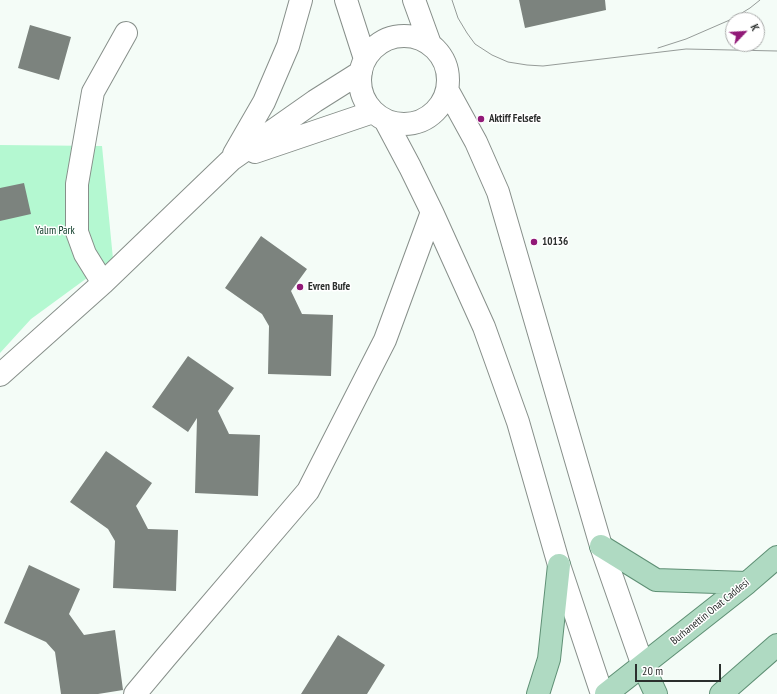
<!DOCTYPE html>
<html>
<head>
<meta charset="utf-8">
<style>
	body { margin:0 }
	#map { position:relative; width:777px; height:694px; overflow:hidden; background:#f4fcf7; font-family:"PT Sans Narrow",sans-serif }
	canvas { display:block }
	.north { position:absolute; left:725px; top:12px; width:40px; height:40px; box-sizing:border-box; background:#fff; border:1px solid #aaacab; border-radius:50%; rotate:65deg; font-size:11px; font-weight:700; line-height:16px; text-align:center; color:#2b2f2d }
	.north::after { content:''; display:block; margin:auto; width:14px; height:18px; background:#911977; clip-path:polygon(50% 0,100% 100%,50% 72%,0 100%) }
	.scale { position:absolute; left:635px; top:664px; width:86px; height:18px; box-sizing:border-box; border:2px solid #2b2f2d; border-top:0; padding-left:5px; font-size:12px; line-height:14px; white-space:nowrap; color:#2b2f2d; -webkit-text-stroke:3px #fff; paint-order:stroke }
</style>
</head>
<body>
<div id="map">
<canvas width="777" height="694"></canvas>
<div class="north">K</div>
<div class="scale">20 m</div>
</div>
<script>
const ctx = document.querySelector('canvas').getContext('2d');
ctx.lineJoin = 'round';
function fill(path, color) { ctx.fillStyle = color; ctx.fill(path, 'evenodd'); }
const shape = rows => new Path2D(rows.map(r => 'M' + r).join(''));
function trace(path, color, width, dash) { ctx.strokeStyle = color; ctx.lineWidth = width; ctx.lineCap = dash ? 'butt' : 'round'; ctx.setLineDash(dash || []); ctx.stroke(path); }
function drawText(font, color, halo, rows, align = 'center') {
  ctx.font = font + ' "PT Sans Narrow",sans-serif'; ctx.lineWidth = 3; ctx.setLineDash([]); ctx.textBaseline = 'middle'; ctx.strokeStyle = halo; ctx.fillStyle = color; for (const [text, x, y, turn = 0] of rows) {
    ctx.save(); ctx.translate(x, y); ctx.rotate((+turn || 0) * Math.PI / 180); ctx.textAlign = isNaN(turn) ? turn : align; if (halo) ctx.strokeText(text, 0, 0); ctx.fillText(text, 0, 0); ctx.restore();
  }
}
const green = shape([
	[0,145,102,146,113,259,31,319,0,353]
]);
const building = shape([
	[519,0,605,0,606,10,525,28],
	[30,25,71,37,59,80,18,68],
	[24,183,31,214,0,221,0,188],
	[261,236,307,269,291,291,302,314,333,315,331,376,268,374,269,326,262,314,225,288],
	[188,356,234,388,218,411,229,434,260,435,258,496,195,493,197,418,188,432,152,407],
	[106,451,152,483,136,506,148,529,178,530,176,591,113,588,115,541,108,529,70,502],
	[29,565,80,589,69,614,84,635,115,630,123,690,98,694,61,694,55,652,46,642,4,623],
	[338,635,385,665,367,694,301,694]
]);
const minor = shape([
	[346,0,365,59],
	[414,0,430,44],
	'360 80a44 44 0 1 1 88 0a44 44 0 1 1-88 0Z',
	[448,91,476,142,498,192,601,546,643,666],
	[385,120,410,167,432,212,484,327,518,422,559,565,602,694],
	[255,152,373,112],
	[234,154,264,102,288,46,301,0],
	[103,283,85,254,77,232,77,184,93,92,126,33],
	[0,375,103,283,231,160,315,101,361,72],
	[135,694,166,657,308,491,385,340,432,212]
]);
const major = shape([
	[601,546,656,580,747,583],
	[643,666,656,694],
	[538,694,549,659,559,565],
	[606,694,747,583,777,557],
	[721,694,777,645]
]);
const tram = shape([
	[452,0,458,18,467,33,475,44,492,55,508,62,527,65,543,66,686,49,777,51],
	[658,48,686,39,732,19,750,8,760,0]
]);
const markers = [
	[481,119,4,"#911977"],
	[534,242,4,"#911977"],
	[300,287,4,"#911977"]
];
const poiNames = [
	["Aktiff Felsefe",489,119],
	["10136",542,242],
	["Evren Bufe",308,287]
];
const parkNames = [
	["Yalım Park",55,231]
];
const streetNames = [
	["Burhanettin Onat Caddesi",710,612,-39]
];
fill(green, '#b4f8d1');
fill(building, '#7c837e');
trace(minor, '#878f8a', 24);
trace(major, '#5e8f74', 24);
trace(minor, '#fff', 22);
trace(major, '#afdac2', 22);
trace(tram, '#959b98', 1);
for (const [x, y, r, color] of markers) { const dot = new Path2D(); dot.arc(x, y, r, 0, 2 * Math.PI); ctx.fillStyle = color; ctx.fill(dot); trace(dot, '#fff', 1.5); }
drawText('bold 11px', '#2b2f2d', '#fff', poiNames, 'left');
drawText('11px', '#063621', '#fff', parkNames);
drawText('11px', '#2b2f2d', '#fff', streetNames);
</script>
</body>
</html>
